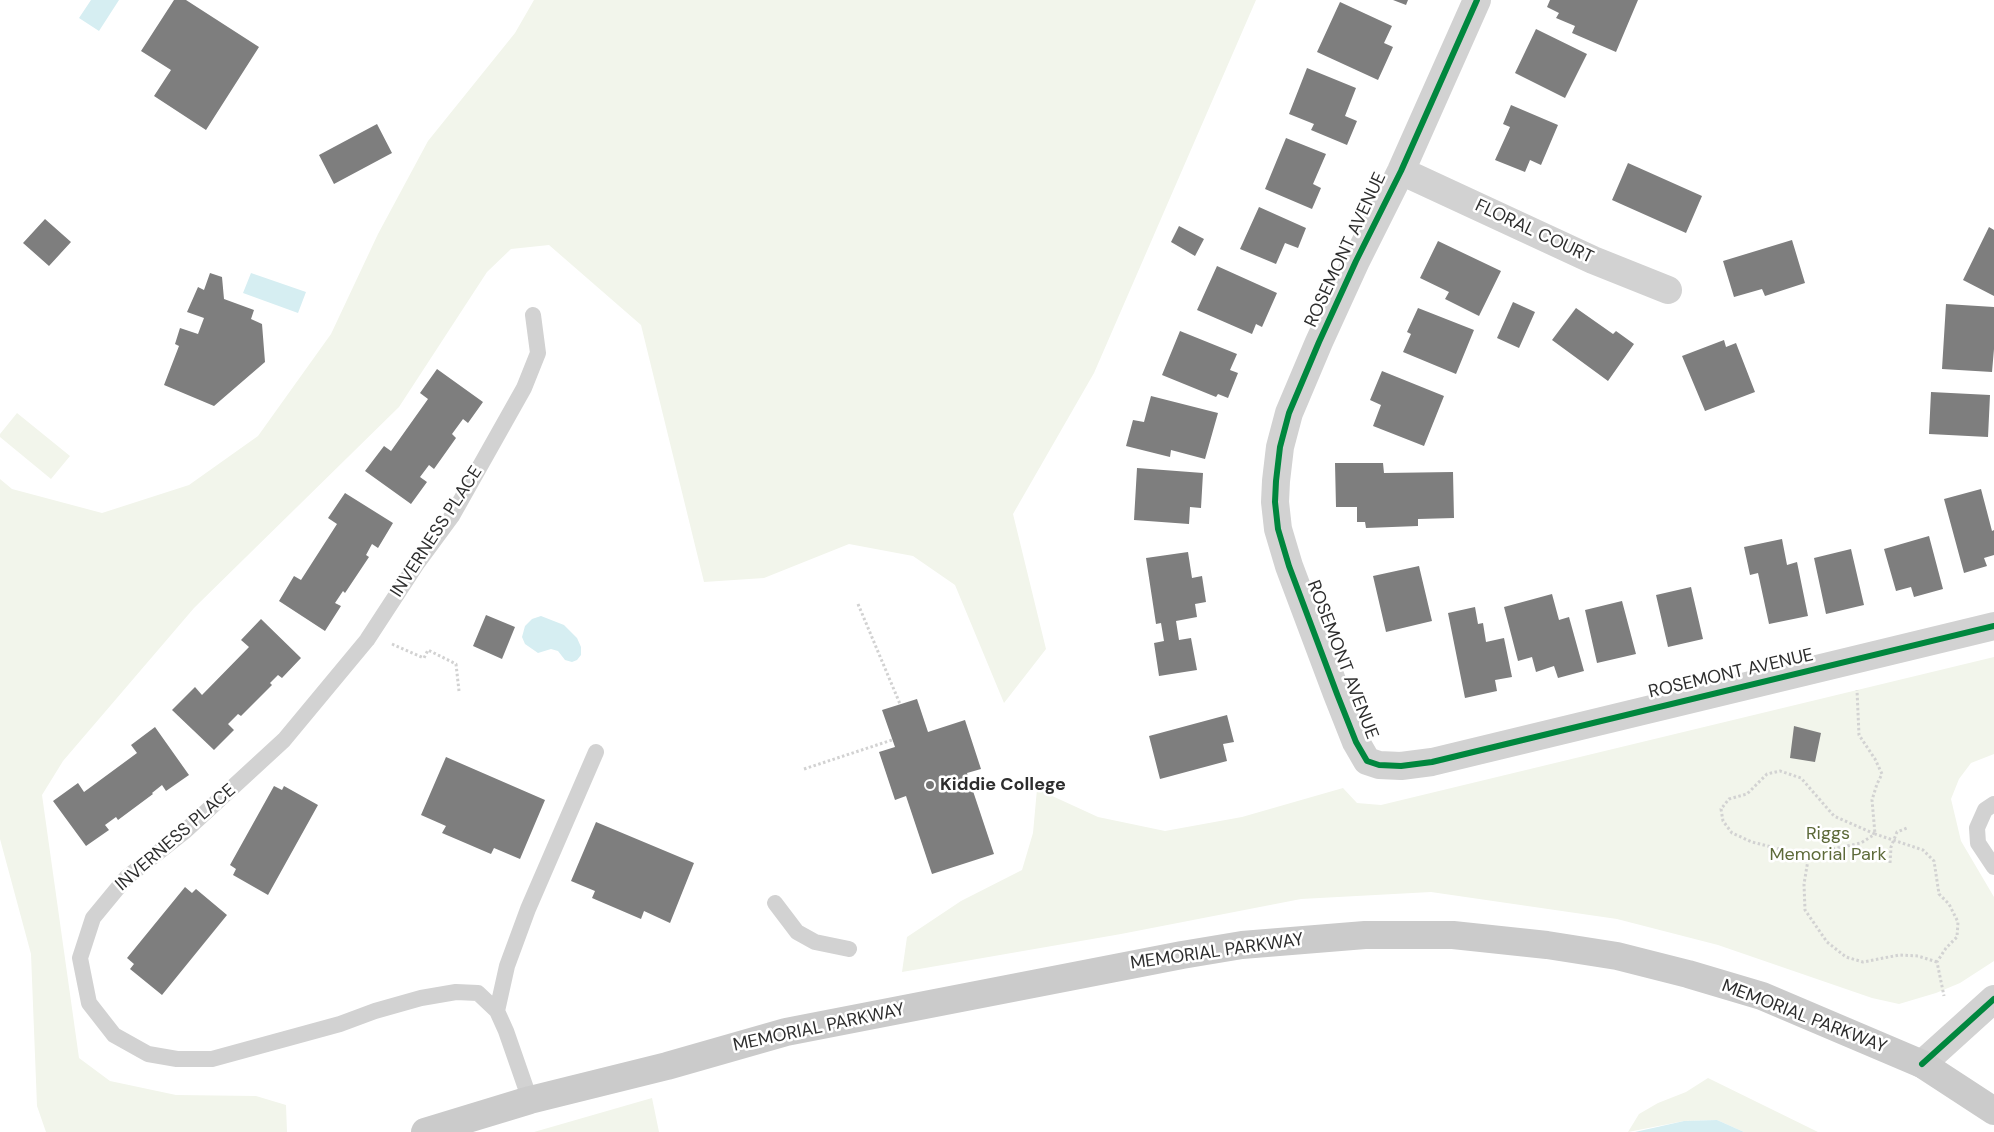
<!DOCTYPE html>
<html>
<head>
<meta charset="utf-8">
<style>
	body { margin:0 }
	canvas { display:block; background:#fff }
</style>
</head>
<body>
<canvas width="1994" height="1132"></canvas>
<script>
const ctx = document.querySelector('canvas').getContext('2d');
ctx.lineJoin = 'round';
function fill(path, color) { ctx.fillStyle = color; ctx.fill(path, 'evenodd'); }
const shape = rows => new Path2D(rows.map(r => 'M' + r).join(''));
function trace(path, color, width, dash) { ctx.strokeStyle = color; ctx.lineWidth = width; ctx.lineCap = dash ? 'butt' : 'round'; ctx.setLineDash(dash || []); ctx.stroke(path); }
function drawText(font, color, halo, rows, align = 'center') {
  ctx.font = font + ' "DM Sans",sans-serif'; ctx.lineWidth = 5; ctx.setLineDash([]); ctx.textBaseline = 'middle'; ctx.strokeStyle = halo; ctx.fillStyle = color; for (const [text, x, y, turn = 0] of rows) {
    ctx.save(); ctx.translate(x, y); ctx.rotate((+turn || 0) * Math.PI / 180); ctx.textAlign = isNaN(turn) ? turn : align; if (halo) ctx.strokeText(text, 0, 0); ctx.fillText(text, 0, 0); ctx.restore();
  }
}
const green = shape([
	[534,0,1256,0,1094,373,1013,514,1046,649,1004,703,955,585,913,556,849,544,764,578,704,582,641,325,549,245,511,249,487,272,399,407,194,608,63,761,42,795,79,1058,110,1081,176,1095,256,1096,286,1105,287,1132,46,1132,37,1106,31,954,0,839,0,479,12,489,102,513,189,485,258,436,331,334,378,234,428,141,515,33],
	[17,413,70,456,51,479,0,437,0,434],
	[1994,657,1994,754,1971,763,1959,779,1951,799,1961,841,1994,897,1994,961,1960,983,1936,993,1899,1004,1872,998,1718,945,1617,919,1431,892,1301,899,1121,934,902,972,907,937,961,901,1022,870,1033,833,1037,789,1098,817,1165,831,1242,817,1343,788,1357,803,1381,805],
	[1708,1078,1818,1132,1744,1132,1717,1120,1684,1121,1628,1132,1639,1114,1658,1103,1686,1092],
	[652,1098,659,1132,534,1132]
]);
const water = shape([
	[91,0,119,0,99,31,79,18],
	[251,273,306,292,298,313,243,293],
	[541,616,564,625,577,638,581,647,581,655,577,660,572,662,565,660,558,651,551,649,538,653,525,644,522,637,525,626,532,619],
	[1717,1120,1744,1132,1635,1132,1684,1121]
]);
const building = shape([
	[174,0,186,0,259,47,206,130,154,96,171,70,141,51],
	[1393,0,1408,0,1406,5],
	[1550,0,1638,0,1616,52,1572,33,1575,26,1556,18,1559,13,1547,7],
	[1340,2,1392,26,1384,43,1393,47,1378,80,1317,52],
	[1536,29,1587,54,1565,98,1515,73],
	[1307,68,1356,88,1345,116,1357,121,1347,145,1311,130,1314,124,1289,114],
	[1511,105,1558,125,1541,165,1530,160,1525,172,1495,160,1510,127,1503,124],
	[377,124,392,153,334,184,319,155],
	[1286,138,1326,154,1313,184,1321,188,1312,209,1265,189],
	[1628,163,1702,196,1686,233,1612,200],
	[1259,207,1306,228,1298,248,1285,243,1276,264,1240,249],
	[45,219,71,242,49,266,23,243],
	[1179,226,1204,239,1195,256,1171,242],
	[1989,227,1994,230,1994,296,1963,280],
	[1792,240,1805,283,1765,296,1762,289,1734,297,1723,261],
	[1438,241,1501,271,1479,316,1445,299,1449,292,1420,278],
	[1217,266,1277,293,1262,327,1256,324,1252,334,1197,310],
	[210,273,222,277,224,299,254,310,251,319,262,324,265,362,214,406,164,385,179,346,175,344,180,328,198,334,204,318,187,312,198,287,204,290],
	[1513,302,1535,312,1519,348,1497,338],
	[1946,304,1994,307,1994,349,1992,372,1942,369],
	[1418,308,1474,330,1456,374,1403,352,1411,334,1407,332],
	[1576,308,1613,334,1616,331,1634,344,1608,381,1552,340],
	[1180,331,1237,354,1230,370,1238,373,1228,398,1218,394,1216,397,1162,375],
	[1724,340,1726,347,1736,343,1755,392,1705,411,1682,356],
	[437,369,483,402,468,423,463,419,452,434,456,438,434,469,429,465,420,477,427,482,411,504,365,471,384,446,391,451,428,399,420,393],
	[1382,371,1444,396,1424,446,1373,426,1381,405,1370,400],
	[1931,392,1990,395,1988,437,1929,434],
	[1151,396,1218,413,1205,459,1171,450,1170,457,1126,446,1133,420,1144,422],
	[1335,463,1383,463,1384,473,1453,472,1454,518,1418,519,1418,526,1366,528,1365,522,1357,522,1357,507,1336,507],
	[1137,468,1203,473,1201,508,1190,507,1189,524,1134,520],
	[1981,489,1992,531,1994,530,1994,555,1984,558,1987,566,1964,573,1944,499],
	[345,493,393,523,378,548,372,544,366,555,369,557,345,593,343,591,335,603,341,606,325,631,279,601,294,576,301,580,337,524,328,518],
	[1929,536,1943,589,1914,597,1911,587,1896,591,1884,549],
	[1782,539,1787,565,1797,562,1808,616,1769,624,1758,573,1750,575,1744,547],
	[1851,549,1864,605,1826,614,1814,558],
	[1188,552,1192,578,1202,576,1206,602,1195,604,1197,617,1176,621,1179,640,1191,638,1197,670,1159,676,1154,643,1164,641,1161,623,1156,624,1146,558],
	[1419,566,1432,621,1386,632,1373,576],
	[1691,587,1703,639,1668,647,1656,595],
	[1552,594,1559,620,1569,617,1584,671,1558,678,1554,666,1536,672,1532,657,1518,661,1504,607],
	[1622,601,1636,654,1597,663,1585,610],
	[1475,607,1478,624,1483,623,1486,642,1504,638,1512,677,1495,680,1497,691,1465,698,1448,613],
	[486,615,515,627,502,659,473,646],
	[261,619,301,658,282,678,278,675,270,683,272,685,241,716,238,714,228,724,234,730,214,750,172,710,195,687,202,695,249,647,241,640],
	[917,699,928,732,965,720,981,769,967,773,994,854,932,874,906,796,895,800,879,752,895,747,882,710],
	[1227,715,1234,742,1223,744,1227,761,1160,779,1149,736],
	[1794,726,1821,733,1815,762,1790,758],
	[155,727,189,775,166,791,162,785,152,793,153,794,118,820,116,817,105,825,109,830,86,846,53,801,78,783,84,792,137,753,131,745],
	[446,757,545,800,520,859,494,848,491,854,442,833,446,826,421,815],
	[274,786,282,790,284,786,318,805,268,895,233,875,236,869,230,865],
	[596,822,694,863,670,923,644,911,641,919,592,898,595,891,571,881],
	[185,887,192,893,196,889,227,915,162,995,130,969,134,964,127,958]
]);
const path = shape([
	[858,604,900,704],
	[392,644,424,658,428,650,456,664,459,691],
	[804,769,892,740],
	[1814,853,1795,853,1752,842,1732,833,1723,821,1721,809,1729,799,1747,794,1767,774,1780,771,1801,778,1834,816,1875,834,1872,800,1877,784,1882,774,1875,759,1859,735,1857,690],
	[1890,863,1891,847,1897,832,1907,828],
	[1937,962,1918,956,1899,955,1863,962,1846,957,1827,942,1805,910,1804,884,1808,860,1814,853,1861,843,1875,834,1923,850,1934,861,1939,894,1949,904,1958,922,1957,937,1946,948,1937,962,1944,996]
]);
const service = shape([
	[1994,804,1985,810,1977,828,1978,843,1994,867],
	[775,903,797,932,815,942,849,949],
	[497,1011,507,966,528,909,596,752],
	[530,1100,506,1031,497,1011,478,993,456,992,421,998,375,1011,340,1024,212,1059,177,1059,148,1054,114,1035,89,1003,80,958,93,918,126,878,184,832,284,740,367,640,416,565,452,516,524,388,538,353,533,315]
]);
const minor = shape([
	[1477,0,1401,171,1356,261,1319,342,1289,413,1280,447,1276,481,1275,502,1278,529,1289,566,1337,694,1356,742,1367,761,1379,765,1401,766,1432,762,1994,626],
	[1401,171,1593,260,1668,290],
	[1922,1064,1994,999]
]);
const secondary = shape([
	[425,1132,530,1100,667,1066,786,1032,1182,955,1242,945,1365,935,1453,935,1547,945,1617,956,1688,974,1762,996,1922,1064,1994,1111]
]);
const cycleway = shape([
	[1477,0,1401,171,1356,261,1319,342,1289,413,1280,447,1276,481,1275,502,1278,529,1289,566,1337,694,1356,742,1367,761,1379,765,1401,766,1432,762,1994,626],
	[1922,1064,1994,999]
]);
const markers = [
	[930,785,5,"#767676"]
];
const streetNames = [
	["FLORAL COURT",1534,232,25],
	["ROSEMONT AVENUE",1346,250,-65],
	["INVERNESS PLACE",437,532,-57],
	["ROSEMONT AVENUE",1342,660,69],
	["ROSEMONT AVENUE",1731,674,-13],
	["INVERNESS PLACE",176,838,-41],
	["MEMORIAL PARKWAY",1217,952,-8],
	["MEMORIAL PARKWAY",1804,1017,21],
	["MEMORIAL PARKWAY",819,1028,-12]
];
const poiNames = [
	["Kiddie College",940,785]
];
const parkNames = [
	["Riggs",1828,834],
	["Memorial Park",1828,855]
];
fill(green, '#f2f5eb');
fill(water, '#d6eef2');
fill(building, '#7e7e7e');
trace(path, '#d2d2d2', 3, [2.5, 2.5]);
trace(service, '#d2d2d2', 16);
trace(minor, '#d2d2d2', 28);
trace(secondary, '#cbcbcb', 28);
trace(cycleway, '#00873e', 6);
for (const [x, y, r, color] of markers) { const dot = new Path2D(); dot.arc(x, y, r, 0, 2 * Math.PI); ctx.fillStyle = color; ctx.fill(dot); trace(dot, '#fff', 2); }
drawText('18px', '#2d2d2d', '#fff', streetNames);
drawText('bold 18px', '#2d2d2d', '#fff', poiNames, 'left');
drawText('18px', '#5d6a39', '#fff', parkNames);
</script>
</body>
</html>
